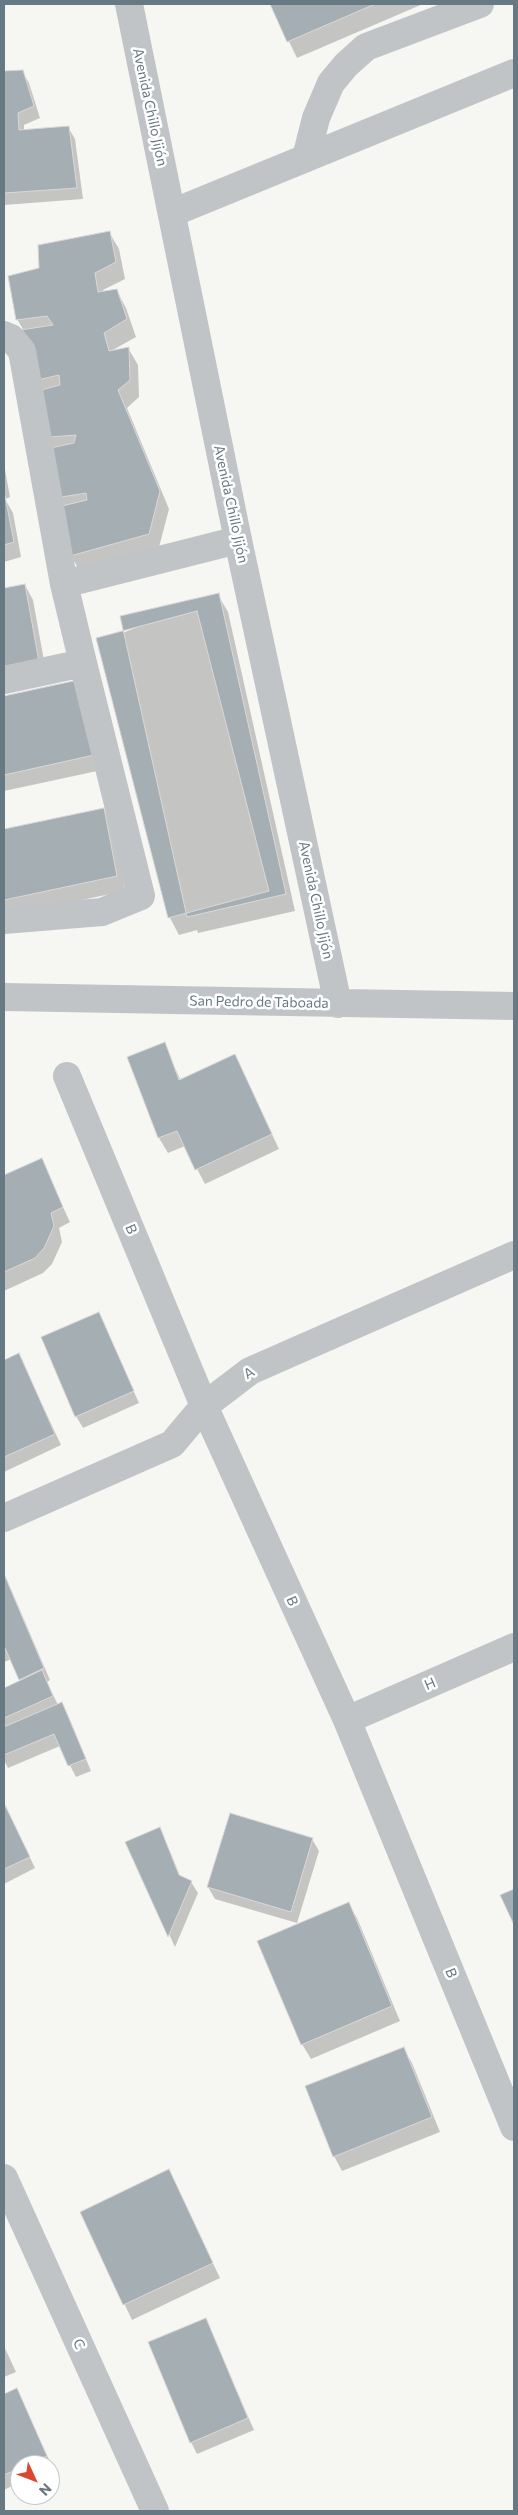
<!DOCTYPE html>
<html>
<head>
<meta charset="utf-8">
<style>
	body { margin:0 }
	#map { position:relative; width:518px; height:2515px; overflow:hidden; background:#f6f6f3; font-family:Commissioner,sans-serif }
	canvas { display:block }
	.frame { position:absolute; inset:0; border:5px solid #677982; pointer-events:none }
	.north { position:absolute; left:10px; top:2455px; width:50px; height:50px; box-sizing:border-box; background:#fff; border:1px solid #c2c9cd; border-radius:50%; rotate:133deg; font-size:14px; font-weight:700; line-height:20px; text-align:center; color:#677982 }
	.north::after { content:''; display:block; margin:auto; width:18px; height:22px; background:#d94830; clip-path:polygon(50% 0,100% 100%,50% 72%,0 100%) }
</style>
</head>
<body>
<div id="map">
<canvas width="518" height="2515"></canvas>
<div class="frame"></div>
<div class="north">N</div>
</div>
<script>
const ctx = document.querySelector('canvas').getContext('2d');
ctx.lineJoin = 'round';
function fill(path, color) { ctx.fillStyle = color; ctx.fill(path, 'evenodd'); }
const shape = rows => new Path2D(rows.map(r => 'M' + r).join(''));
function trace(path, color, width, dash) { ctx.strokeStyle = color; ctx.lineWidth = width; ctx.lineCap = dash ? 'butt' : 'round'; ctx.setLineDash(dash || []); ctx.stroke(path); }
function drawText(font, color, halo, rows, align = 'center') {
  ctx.font = font + ' Commissioner,sans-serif'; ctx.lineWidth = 5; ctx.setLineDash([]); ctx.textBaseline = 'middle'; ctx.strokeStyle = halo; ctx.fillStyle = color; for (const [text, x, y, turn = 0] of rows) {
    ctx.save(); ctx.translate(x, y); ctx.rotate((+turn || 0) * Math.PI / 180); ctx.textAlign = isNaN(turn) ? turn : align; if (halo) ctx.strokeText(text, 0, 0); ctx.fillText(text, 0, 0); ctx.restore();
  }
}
const shadow = shape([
	[271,4,423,4,297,58],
	[22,71,29,83,40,118,24,125,24,131,68,127,75,139,83,199,4,205,4,72],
	[109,232,119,249,125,279,103,290,104,292,117,291,126,308,136,337,111,351,128,348,138,365,139,397,127,408,169,509,158,551,81,573,71,556,24,331,17,319,40,269],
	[4,464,10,497,5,499,13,513,21,557,4,562],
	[25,585,33,600,47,677,4,677,4,590],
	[218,595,228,612,295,911,198,933,197,930,179,935,170,918,97,639,125,632],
	[77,681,102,770,4,791,4,697],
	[104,809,112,824,125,891,4,916,4,830],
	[164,1044,181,1081,235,1056,279,1149,205,1184,185,1146,168,1153,159,1138,129,1058],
	[41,1160,70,1222,59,1228,62,1242,52,1264,43,1273,4,1291,4,1176],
	[99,1314,139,1403,83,1428,76,1416],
	[19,1355,61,1445,4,1472,4,1361],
	[4,1573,50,1680,47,1682,58,1705,62,1704,68,1715,91,1771,76,1777,60,1746,8,1768,4,1760,4,1689,21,1681,12,1659,4,1662],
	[4,1803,35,1868,4,1884],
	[160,1828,181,1878,191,1882,198,1893,175,1947,127,1843],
	[312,1839,319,1851,297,1923,215,1899,208,1887],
	[348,1903,357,1918,400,2021,311,2059,302,2044],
	[403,2048,412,2063,440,2132,342,2171,334,2156],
	[169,2171,220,2278,132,2320,81,2212],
	[205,2319,254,2430,197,2454,191,2442],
	[4,2346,16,2372,4,2377],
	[16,2390,53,2468,50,2469,50,2465,20,2465,20,2482,4,2490,4,2396]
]);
const building = shape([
	[270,4,375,4,287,42,270,4],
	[23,70,34,106,18,113,19,130,69,126,77,188,4,193,4,71,23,70],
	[110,231,116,262,95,273,98,292,117,289,127,319,104,333,109,351,129,347,130,380,118,390,160,491,149,534,70,556,58,507,87,500,86,493,55,498,46,449,74,443,76,435,37,438,34,392,60,385,59,375,33,381,21,330,53,325,47,316,16,320,8,276,39,268,38,245,110,231],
	[5,496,14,542,4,545,4,497,5,496],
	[25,584,39,662,4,666,4,588,25,584],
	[219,593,286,894,187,917,120,616,219,593],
	[197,611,269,891,168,918,96,638,197,611],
	[78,680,94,755,4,775,4,696,78,680],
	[104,808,117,876,4,900,4,829,104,808],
	[165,1042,179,1080,235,1054,272,1134,195,1170,177,1131,158,1138,127,1057,165,1042],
	[42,1158,63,1207,51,1213,54,1226,44,1248,35,1258,4,1272,4,1175,42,1158],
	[99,1312,134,1391,75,1417,41,1337,99,1312],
	[19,1353,55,1434,4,1457,4,1360,19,1353],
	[4,1574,44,1668,19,1680,5,1648,4,1648,4,1574],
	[42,1670,53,1696,4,1718,4,1688,42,1670],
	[62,1702,86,1759,68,1766,54,1734,4,1755,4,1727,62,1702],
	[4,1803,30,1857,4,1869,4,1803],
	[230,1813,313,1838,291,1912,207,1887,230,1813],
	[160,1827,179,1875,192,1881,168,1937,125,1842,160,1827],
	[514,1889,514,1925,500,1895,514,1889],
	[349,1902,392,2006,301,2045,257,1941,349,1902],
	[404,2047,432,2117,333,2157,305,2086,404,2047],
	[169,2169,213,2263,123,2305,80,2212,169,2169],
	[206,2318,248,2418,190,2443,148,2342,206,2318],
	[17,2388,47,2456,27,2465,20,2465,20,2468,4,2475,4,2394,17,2388]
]);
const minor = shape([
	[306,158,316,118,331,83,346,65,366,47,480,4],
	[172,213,514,73],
	[4,335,11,338,22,351,64,584],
	[4,680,83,663,64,584,238,540],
	[4,920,102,912,141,896,83,663],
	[67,1076,204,1406,347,1720,514,2127],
	[4,1518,172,1444,204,1406,250,1371,514,1255],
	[347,1720,514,1647],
	[4,2178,155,2511]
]);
const tertiary = shape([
	[129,4,238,540,338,1004],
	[4,997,514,1006]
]);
const streetNames = [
	["Avenida Chillo Jijón",150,107,78],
	["Avenida Chillo Jijón",231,504,78],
	["Avenida Chillo Jijón",316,900,78],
	["San Pedro de Taboada",259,1002,1],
	["B",131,1229,67],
	["A",249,1373,-31],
	["B",292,1601,66],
	["H",430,1684,-23],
	["B",451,1973,68],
	["C",79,2344,66]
];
fill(shadow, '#0003');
fill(building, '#a5aeb2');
trace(building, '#d8d7d6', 1);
trace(minor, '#c0c4c7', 28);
trace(tertiary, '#c0c4c7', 28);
drawText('14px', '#677982', '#fff', streetNames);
</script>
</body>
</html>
